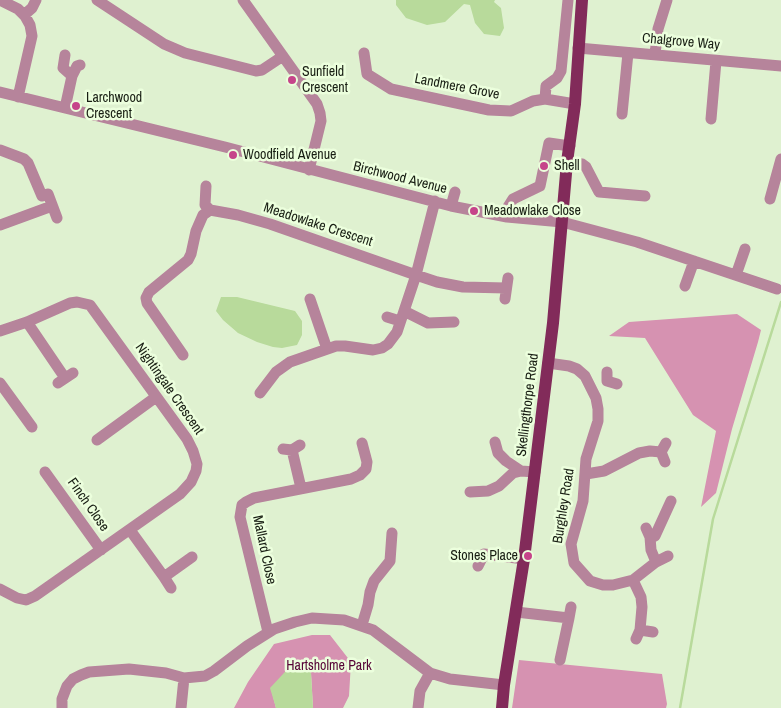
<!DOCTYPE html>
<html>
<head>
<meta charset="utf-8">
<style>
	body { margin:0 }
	canvas { display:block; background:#dff1d0 }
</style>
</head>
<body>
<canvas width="781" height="708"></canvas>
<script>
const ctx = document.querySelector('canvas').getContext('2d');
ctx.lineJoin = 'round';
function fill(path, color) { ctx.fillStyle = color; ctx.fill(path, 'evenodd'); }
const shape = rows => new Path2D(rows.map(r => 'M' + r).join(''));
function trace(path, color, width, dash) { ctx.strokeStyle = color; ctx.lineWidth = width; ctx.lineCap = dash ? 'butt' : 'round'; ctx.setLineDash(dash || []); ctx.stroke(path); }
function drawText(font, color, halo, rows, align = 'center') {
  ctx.font = font + ' "Archivo Narrow",sans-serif'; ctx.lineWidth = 5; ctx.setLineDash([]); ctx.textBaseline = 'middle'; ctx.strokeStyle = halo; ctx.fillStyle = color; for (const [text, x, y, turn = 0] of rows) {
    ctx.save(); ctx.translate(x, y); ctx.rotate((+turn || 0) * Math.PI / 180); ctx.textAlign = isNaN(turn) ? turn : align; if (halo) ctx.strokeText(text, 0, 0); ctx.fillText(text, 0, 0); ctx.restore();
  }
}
const forest = shape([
	[737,314,761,330,758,342,732,429,716,493,701,507,716,431,693,415,645,338,609,336,629,322],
	[312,635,330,635,351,662,349,696,343,708,313,708,311,673,271,688,276,708,234,708,248,682,274,644],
	[519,660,662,674,667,704,666,708,512,708]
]);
const water = shape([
	[396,0,495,0,494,2,501,8,504,28,500,36,484,34,475,23,470,5,464,4,445,22,427,25,406,18,396,5],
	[221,297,237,297,295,311,302,321,302,335,297,345,282,348,273,347,257,342,238,333,223,320,216,311],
	[296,660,311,673,313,708,276,708,270,688]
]);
const stream = shape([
	[680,708,713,519,781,302]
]);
const minor = shape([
	[0,0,18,9,25,16,30,25,32,36,18,97],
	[97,0,164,44,185,53,256,71,262,70,283,56],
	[243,0,317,104,320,113,321,121,309,170],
	[24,15,32,8,36,0],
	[578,48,781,66],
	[364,53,367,74,391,89,489,110,511,111,533,101,545,99,575,104],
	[655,54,658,29,667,0],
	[72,76,77,66,80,65],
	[0,92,225,147,451,206,507,217,562,222,637,242,777,289],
	[545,99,546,86,557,78,561,71,568,0],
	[65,108,72,76,63,68,65,55],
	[622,114,628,53],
	[711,119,716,61],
	[0,150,24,159,28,163,42,196,48,194,57,218],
	[567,162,582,164,586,167,599,192,645,196],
	[206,186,205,205,210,210],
	[770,199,781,159],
	[435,201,416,275,437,282,463,287,506,288],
	[451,206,455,192],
	[507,217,508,207,513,199,540,186,549,143,570,146],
	[0,225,52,206],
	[736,275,745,249],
	[685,286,694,261],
	[310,299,327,349],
	[505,299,508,278],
	[404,311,428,323,454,322],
	[387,317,400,321],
	[27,322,65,378],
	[0,331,27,322,70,303,77,302,90,305,187,439,193,451,197,464,196,471,191,482,180,494,35,596,26,600,17,598,0,589],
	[183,355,147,303,146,298,149,292,188,260,191,254,196,231,203,215,210,210,238,215,270,224,416,275,397,332,388,344,382,348,373,350,345,346,336,346,290,362,276,372,260,393],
	[548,363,569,366,577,369,585,376,596,398,598,409,598,421,586,459,583,501,571,544,574,563,590,581,603,585,613,585,633,580,656,562,668,556],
	[607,372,607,381,617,384],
	[0,383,32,427],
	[58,383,73,373],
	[97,440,156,397],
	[495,442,498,453,506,461,521,471],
	[283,449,292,450,300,445],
	[292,450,301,488],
	[665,462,661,452,666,443],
	[45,472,101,550],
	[586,474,604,471,639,453,650,451,661,452],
	[470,492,488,491,499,486,513,473,521,471,535,472],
	[646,528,650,537,651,550,656,562],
	[130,530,164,577,192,557],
	[655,536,671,501],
	[478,566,484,554,524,559],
	[164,577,171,588],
	[633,580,641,597,642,607,640,630,636,639],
	[516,612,569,618,571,607],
	[362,625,368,605,370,592,374,581,390,561,392,533],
	[640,630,653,632],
	[268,632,240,517,242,505,246,502,254,498,351,479,360,475,366,469,367,462,362,443],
	[560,660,569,618],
	[62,708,62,699,67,686,73,679,81,675,89,672,129,669,166,673,184,678,205,676,214,671,247,646,274,629,295,622,312,618,344,620,373,630,430,673,450,679,504,685],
	[181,708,184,678],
	[418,708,420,691,430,673]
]);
const major = shape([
	[502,708,504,685,524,559,553,323,567,162,575,104,582,0]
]);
const markers = [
	[292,80,5,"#c6448a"],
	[76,106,5,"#c6448a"],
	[233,155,5,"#c6448a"],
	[544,166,5,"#c6448a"],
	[474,211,5,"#c6448a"],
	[528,556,5,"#c6448a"]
];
const streetNames = [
	["Chalgrove Way",681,42,5],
	["Landmere Grove",457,87,11],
	["Birchwood Avenue",400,178,14],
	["Meadowlake Crescent",318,225,18],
	["Nightingale Crescent",169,389,55],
	["Skellingthorpe Road",528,405,-83],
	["Finch Close",88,505,55],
	["Burghley Road",564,506,-81],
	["Mallard Close",264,550,78]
];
const poiNames = [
	["Sunfield",302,72],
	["Crescent",302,88],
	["Larchwood",86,98],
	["Crescent",86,114],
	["Woodfield Avenue",243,155],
	["Shell",554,166],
	["Meadowlake Close",484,211],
	["Stones Place",518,556,"right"]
];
const parkNames = [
	["Hartsholme Park",329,666]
];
fill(forest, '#d692b1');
fill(water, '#b8da9b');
trace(stream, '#b8da9b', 2.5);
trace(minor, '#b6849b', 11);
trace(major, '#822b5a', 12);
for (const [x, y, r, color] of markers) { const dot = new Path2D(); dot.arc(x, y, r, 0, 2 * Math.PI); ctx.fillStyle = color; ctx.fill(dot); trace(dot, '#ecffdd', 2); }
drawText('14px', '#181e13', '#ecffdd', streetNames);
drawText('14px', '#181e13', '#ecffdd', poiNames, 'left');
drawText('14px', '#560336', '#ecffdd', parkNames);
</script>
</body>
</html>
